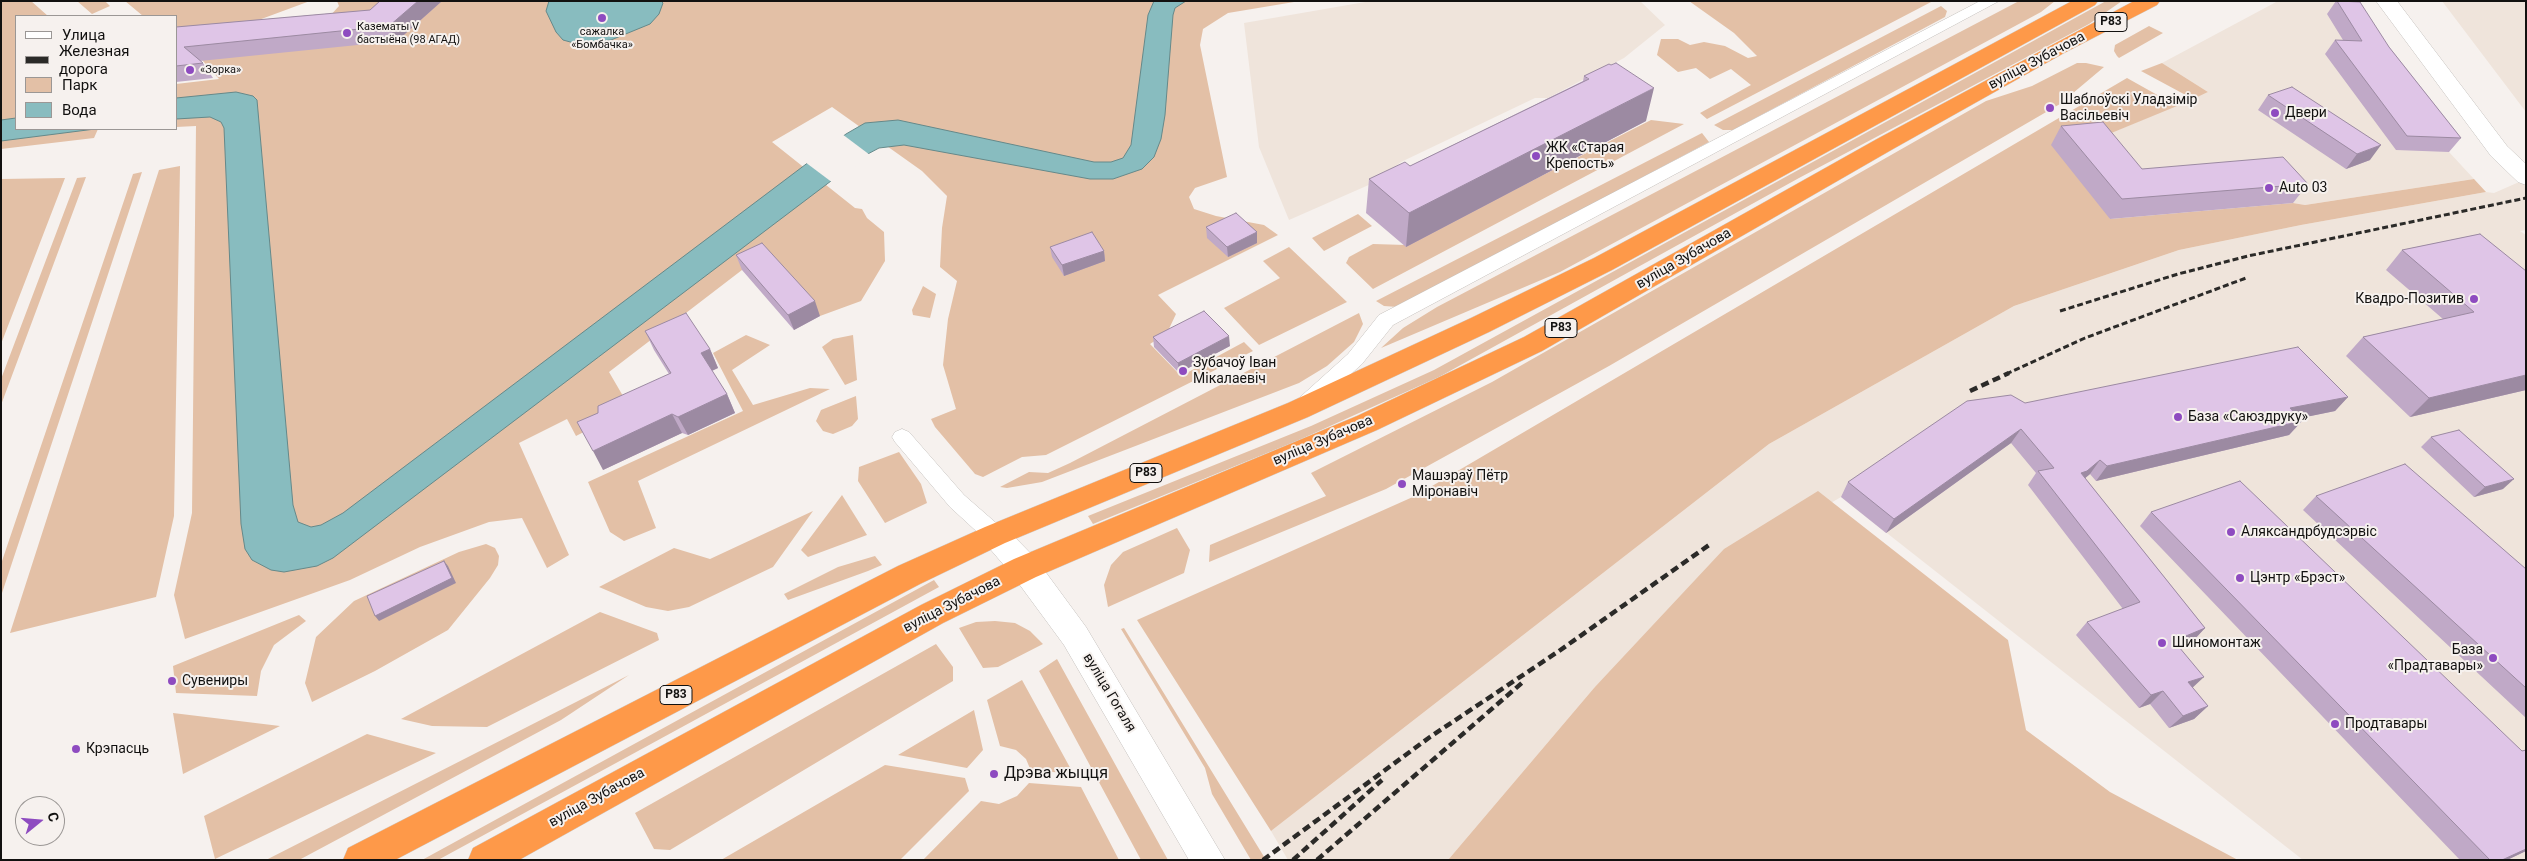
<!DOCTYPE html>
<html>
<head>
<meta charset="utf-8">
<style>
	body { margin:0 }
	#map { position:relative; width:2527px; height:861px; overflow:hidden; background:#f6f1ee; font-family:Roboto,sans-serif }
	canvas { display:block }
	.frame { position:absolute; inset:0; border:2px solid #121110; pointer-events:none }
	.legend { position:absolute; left:15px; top:15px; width:162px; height:115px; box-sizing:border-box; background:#f6f1ee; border:1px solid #9b9795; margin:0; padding:6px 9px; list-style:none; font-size:15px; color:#121110 }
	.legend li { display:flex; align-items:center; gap:10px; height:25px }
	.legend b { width:25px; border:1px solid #9b9795 }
	.north { position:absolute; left:15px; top:796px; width:50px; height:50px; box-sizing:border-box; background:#f6f1ee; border:1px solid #9b9795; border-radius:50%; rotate:73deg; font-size:14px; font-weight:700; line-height:20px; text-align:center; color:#121110 }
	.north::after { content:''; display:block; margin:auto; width:18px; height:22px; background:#8e4bc0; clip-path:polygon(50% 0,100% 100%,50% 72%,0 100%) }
</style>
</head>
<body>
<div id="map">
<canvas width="2527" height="861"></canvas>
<div class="frame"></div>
<ul class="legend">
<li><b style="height:6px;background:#fff"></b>Улица</li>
<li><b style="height:6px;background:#2b2a28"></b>Железная дорога</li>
<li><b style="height:14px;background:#e3c0a6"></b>Парк</li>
<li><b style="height:14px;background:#88bcbf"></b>Вода</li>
</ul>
<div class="north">С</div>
</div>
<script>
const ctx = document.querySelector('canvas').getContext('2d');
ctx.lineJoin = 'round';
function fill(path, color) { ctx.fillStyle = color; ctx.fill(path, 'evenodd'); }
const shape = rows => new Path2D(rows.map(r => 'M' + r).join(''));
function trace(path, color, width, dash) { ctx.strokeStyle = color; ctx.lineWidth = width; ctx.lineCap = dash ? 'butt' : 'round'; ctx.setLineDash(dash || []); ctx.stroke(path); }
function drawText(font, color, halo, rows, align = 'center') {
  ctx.font = font + ' Roboto,sans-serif'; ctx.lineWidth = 4; ctx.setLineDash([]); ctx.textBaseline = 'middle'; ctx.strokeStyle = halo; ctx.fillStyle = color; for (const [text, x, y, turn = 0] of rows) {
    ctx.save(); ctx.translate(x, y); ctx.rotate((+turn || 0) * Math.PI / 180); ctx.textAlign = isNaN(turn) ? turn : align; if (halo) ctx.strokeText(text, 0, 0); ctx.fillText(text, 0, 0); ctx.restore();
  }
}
const built = shape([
	[1371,1,1640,1,1665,25,1624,58,1548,98,1535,98,1401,162,1380,180,1289,220,1259,147,1244,23],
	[2278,1,2343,1,2449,152,2474,179,2305,205,2293,203,2110,219,2092,141,2208,92,2162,63],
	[2442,1,2526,1,2526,112],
	[2526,179,2526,230,2520,231,2526,235,2526,860,2303,860,1841,497,1741,556,1594,688,1448,860,1288,860,1271,831,1769,444,2014,306,2179,250,2301,225,2486,192,2494,193]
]);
const green = shape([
	[1,1,31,1,48,16,16,16,16,129,98,129,94,138,1,149],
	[77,1,105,1,110,6,92,14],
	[125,1,310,1,237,28,176,33,176,16,143,16],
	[337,1,382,1,371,13,329,17,339,6],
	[406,1,1300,1,1228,13,1203,29,1200,45,1227,177,1195,188,1189,197,1194,209,1216,216,1264,225,1278,235,1158,295,1176,314,1167,333,1150,344,1181,376,1244,342,1253,351,1046,455,1022,457,983,477,975,474,935,427,931,419,956,409,943,365,948,319,957,281,940,267,942,228,947,196,922,171,832,107,772,142,855,208,862,209,867,218,884,232,885,261,861,301,820,316,768,258,742,270,609,372,630,408,576,436,567,419,519,443,569,555,547,568,522,518,489,522,420,547,350,580,185,639,174,595,192,513,196,126,176,127,176,84,219,79,187,43,379,27],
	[1689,1,1933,1,1707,119,1700,113,1751,85,1731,69,1710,79,1696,68,1678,72,1657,55,1661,39,1678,39,1690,45,1704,42,1725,46,1748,58,1757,56,1734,33],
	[2019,1,2055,1,2041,12,1560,272,1381,348,1403,328,1437,307],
	[2106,1,2122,1,2089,24,1799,178,1439,377,1299,440,1093,524,1088,516,1311,426,1434,370],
	[1941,6,1947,11,1945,17,1733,130,1723,130,1714,125],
	[2149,26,2163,33,2119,58,2117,56,2114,51,2115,45],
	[2077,63,2086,63,2104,67,2060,104,1609,366,1386,489,1209,562,1210,545,1326,496,1311,473,1492,382,1986,101,2032,86],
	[2162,63,2208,92,2193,99,2141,71],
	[2127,78,2177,106,2092,141,2110,219,2293,203,2305,205,2474,179,2486,192,2301,225,2179,250,2014,306,1769,444,1271,831,1137,620,1415,496],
	[1651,120,1684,124,1373,289,1346,263,1349,257,1373,244,1406,245],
	[1702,133,1709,142,1398,307,1384,306,1376,301],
	[180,166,174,516,156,597,10,633,159,170],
	[142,172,1,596,1,564,133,174],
	[86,177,1,405,1,379,77,178],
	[65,178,1,344,1,179],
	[1358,214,1372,226,1324,251,1312,238],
	[1289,247,1347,302,1259,345,1224,308,1280,278,1263,261],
	[923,286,936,294,930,318,913,315,912,310],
	[1359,313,1363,324,1354,342,1327,366,1299,383,1042,482,1007,488,1000,487,1029,472,1048,473,1070,463],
	[746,335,770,345,732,370,753,405,810,388,830,389,638,481,656,528,624,541,610,532,588,482,743,411,713,353],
	[853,335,857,380,845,385,822,347,833,339],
	[856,396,858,419,852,426,833,434,823,431,816,421,821,410],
	[899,452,921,484,927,503,885,523,858,481,859,467],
	[1818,491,2008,640,2026,730,2110,792,2238,860,1448,860,1594,688,1724,549],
	[842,495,867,535,808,557,801,550],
	[813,511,773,567,689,607,668,611,646,607,599,587,674,548,710,559],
	[1177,528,1190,550,1184,573,1108,607,1104,585,1111,565,1123,552],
	[486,544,495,548,499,556,498,565,490,578,448,630,375,671,312,702,305,683,316,637,354,601,459,552],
	[875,556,882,565,868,571,788,600,784,594,838,567],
	[934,580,939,587,438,860,422,860],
	[600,612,657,633,659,640,487,727,432,726,401,719],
	[299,615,306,621,274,645,261,671,257,696,176,693,173,666],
	[995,621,1015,623,1030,631,1043,644,998,667,983,668,959,628,976,622],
	[1124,628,1266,860,1251,860,1212,794,1205,768,1121,629],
	[936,644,953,667,953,681,670,850,654,849,635,813],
	[1057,659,1168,860,1141,860,1039,671],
	[629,675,561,720,299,860,266,860],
	[1022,680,1073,773,1031,771,1026,759,1016,750,1000,746,987,700],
	[974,710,983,750,967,768,898,755],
	[173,713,280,726,183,774],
	[367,734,436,753,215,859,204,816],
	[885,765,965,778,969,791,900,860,721,860],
	[1029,783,1081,787,1119,860,923,860,981,801,999,804,1017,796]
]);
const water = shape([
	[549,1,661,1,663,3,659,14,650,24,611,40,574,43,563,40,556,32,546,11,549,1],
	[1154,1,1186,1,1175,8,1173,15,1165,115,1161,139,1154,157,1142,169,1113,179,1090,179,904,145,879,148,864,156,333,558,317,566,284,572,271,570,252,560,245,549,241,524,224,128,221,122,210,117,176,119,176,98,236,92,253,96,257,100,293,505,298,522,311,527,321,525,343,513,846,134,865,123,898,120,1094,162,1111,162,1123,158,1131,145,1148,15,1154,1],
	[16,118,16,129,95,129,1,141,1,120,16,118]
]);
const pier = shape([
	[842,134,870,155,833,183,805,162]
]);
const street = shape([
	[1980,1,1999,1,1393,325,1362,364,1312,409,1305,411,1298,409,1295,404,1298,399,1348,354,1379,315,1980,1],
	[902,429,909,432,964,495,1003,529,1006,535,1003,541,995,544,987,541,950,507,895,442,892,437,895,432,902,429]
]);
const secondary = shape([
	[2376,1,2397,1,2507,146,2526,164,2526,185,2518,182,2491,156,2376,1],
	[995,523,1005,527,1036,559,1086,627,1225,860,1189,860,1064,645,1014,577,985,543,980,535,985,527,995,523]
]);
const highway = shape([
	[2072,1,2098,1,2095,5,1612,270,1489,332,1308,417,1005,543,920,584,395,860,343,860,348,848,898,566,985,527,1288,403,1471,318,1594,258,2072,1],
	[2134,1,2160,1,2157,5,2064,53,1893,149,1542,351,1377,430,1036,577,943,623,519,860,468,860,473,848,921,605,1014,559,1357,416,1524,337,1877,139,2134,1]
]);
const railFar1 = shape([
	[2060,311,2178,274,2248,256,2526,198],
	[2006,374,2085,338,2246,278]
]);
const rail = shape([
	[1970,391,2009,373],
	[1263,860,1430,737,1559,651,1709,545],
	[1293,860,1382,780],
	[1317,860,1523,682]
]);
const wall = shape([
	[380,1,442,1,397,41,200,61,203,63,213,78,176,82,176,27,370,10],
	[2336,1,2350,1,2389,47,2461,138,2449,152,2396,150,2325,54,2335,40,2343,40,2327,14],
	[1584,76,1646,121,1406,247,1366,213,1369,179,1410,166,1583,81],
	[2268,95,2370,160,2346,169,2258,110],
	[2061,126,2142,169,2308,184,2293,203,2110,219,2051,145],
	[1206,227,1257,232,1257,243,1228,257,1207,238],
	[2480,234,2526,390,2410,417,2346,356,2363,337,2443,319,2386,270,2402,250],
	[1050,247,1104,251,1105,261,1064,276,1052,257],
	[736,255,820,316,794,330,742,270],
	[645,331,710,349,718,368,712,371,727,394,735,413,688,435,682,433,603,470,598,413,669,374,654,350],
	[1153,337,1230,346,1179,373,1154,347],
	[2348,397,2335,411,2300,418,2302,421,2289,435,2096,481,2090,474,2085,478,2205,628,2192,642,2179,647,2193,688,2208,706,2194,719,2169,728,2150,704,2139,708,2076,635,2087,622,2123,609,2028,485,2036,473,2011,443,1886,533,1841,497,1848,482,2025,403],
	[2431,437,2503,489,2474,497,2421,447],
	[2316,496,2526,569,2526,718,2303,510],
	[2151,512,2522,751,2526,750,2526,851,2507,860,2460,860,2140,526]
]);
const shadedWall = shape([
	[418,1,442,1,397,41,389,26],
	[1654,88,1646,121,1406,247,1409,213],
	[2381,145,2370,160,2346,169,2357,154],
	[1257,232,1257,243,1228,257,1227,247],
	[1104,251,1105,261,1064,276,1062,265],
	[815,301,820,316,794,330,788,315],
	[1229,336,1230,346,1179,373,1178,363],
	[710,349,718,368,709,372,701,353],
	[2526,375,2526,390,2410,417,2429,398],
	[727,394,735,413,688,435,678,417],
	[2348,397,2335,411,2277,423,2290,408],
	[672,414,682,433,603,470,593,451],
	[2302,421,2289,435,2096,481,2107,466],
	[2021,429,2011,443,1886,533,1894,519],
	[2100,460,2090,474,2077,485,2081,473],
	[2514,479,2503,489,2474,497,2485,487],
	[444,561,448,566,456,583,379,621,375,616],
	[2205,628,2192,642,2161,655,2174,641],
	[2204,677,2190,690,2188,682],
	[2163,691,2150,704,2139,708,2151,695],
	[2208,706,2194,719,2169,728,2183,716],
	[2526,849,2526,851,2507,860,2502,860]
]);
const building = shape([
	[380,1,418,1,389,26,184,47,203,63,176,66,176,27,370,10,380,1],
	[2337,1,2360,2,2389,47,2461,138,2407,136,2335,40,2362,41,2337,1],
	[1616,63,1654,88,1409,213,1369,179,1405,162,1410,166,1589,79,1584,76,1609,64,1611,65,1616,63],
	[2292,87,2381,145,2357,154,2268,95,2292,87],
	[2103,122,2142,169,2283,157,2308,184,2122,199,2061,126,2103,122],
	[1236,213,1257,232,1227,247,1206,227,1236,213],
	[1092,232,1104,251,1062,265,1050,247,1092,232],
	[2480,234,2526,271,2526,375,2429,398,2363,337,2474,312,2402,250,2480,234],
	[762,243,815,301,788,315,736,255,762,243],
	[1204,311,1229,336,1178,363,1153,337,1204,311],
	[686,313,710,349,701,353,727,394,678,417,672,414,593,451,577,422,598,413,598,406,671,373,645,331,686,313],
	[2298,347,2348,397,2290,408,2302,421,2107,466,2100,460,2087,471,2081,473,2205,628,2174,641,2204,677,2188,682,2208,706,2183,716,2163,691,2151,695,2087,622,2140,602,2038,471,2054,468,2021,429,1894,519,1848,482,1967,401,2011,395,2025,403,2298,347],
	[2459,430,2514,479,2485,487,2431,437,2459,430],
	[2405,464,2526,569,2526,688,2316,496,2405,464],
	[2240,481,2522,751,2526,750,2526,849,2502,860,2490,860,2151,512,2240,481],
	[444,561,452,578,375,616,367,596,444,561]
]);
const markers = [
	[602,18,5,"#8e4bc0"],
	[347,33,5,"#8e4bc0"],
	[190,70,5,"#8e4bc0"],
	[2050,108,5,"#8e4bc0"],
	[2275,113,5,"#8e4bc0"],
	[1536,156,5,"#8e4bc0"],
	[2269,188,5,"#8e4bc0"],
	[2474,299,5,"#8e4bc0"],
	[1183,371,5,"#8e4bc0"],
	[2178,417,5,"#8e4bc0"],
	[1402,484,5,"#8e4bc0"],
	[2231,532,5,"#8e4bc0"],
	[2240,578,5,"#8e4bc0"],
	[2162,643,5,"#8e4bc0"],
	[2493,658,5,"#8e4bc0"],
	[172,681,5,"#8e4bc0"],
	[2335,724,5,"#8e4bc0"],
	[76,749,5,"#8e4bc0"],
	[994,774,5,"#8e4bc0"]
];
const farPoinames = [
	["Казематы V",357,27],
	["бастыёна (98 АГАД)",357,40],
	["сажалка",602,32,"center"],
	["«Бомбачка»",602,45,"center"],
	["«Зорка»",200,70]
];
const shields = [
	[2111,22,32],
	[1561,328,32],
	[1146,473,32],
	[676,695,32]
];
const shieldNames = [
	["Р83",2111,22],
	["Р83",1561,328],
	["Р83",1146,473],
	["Р83",676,695]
];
const streetNames = [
	["вуліца Зубачова",2037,61,-28],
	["вуліца Зубачова",1684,259,-30],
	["вуліца Зубачова",1323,441,-23],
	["вуліца Зубачова",952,605,-27],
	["вуліца Гогаля",1109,693,59],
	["вуліца Зубачова",597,798,-29]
];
const poiNames = [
	["Шаблоўскі Уладзімір",2060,100],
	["Васільевіч",2060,116],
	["Двери",2285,113],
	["ЖК «Старая",1546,148],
	["Крепость»",1546,164],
	["Auto 03",2279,188],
	["Квадро-Позитив",2464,299,"right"],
	["Зубачоў Іван",1193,363],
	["Мікалаевіч",1193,379],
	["База «Саюздруку»",2188,417],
	["Машэраў Пётр",1412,476],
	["Міронавіч",1412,492],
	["Аляксандрбудсэрвіс",2241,532],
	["Цэнтр «Брэст»",2250,578],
	["Шиномонтаж",2172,643],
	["База",2483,650,"right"],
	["«Прадтавары»",2483,666,"right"],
	["Сувениры",182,681],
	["Продтавары",2345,724],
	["Крэпасць",86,749]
];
const nearPoinames = [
	["Дрэва жыцця",1004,774]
];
fill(built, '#efe4db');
fill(green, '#e3c0a6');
fill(water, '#88bcbf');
trace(water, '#65898a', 1);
fill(pier, '#f6f1ee');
trace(street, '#c4c0bd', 1);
trace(secondary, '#c4c0bd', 1);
trace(highway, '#d0cfcf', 1);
fill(street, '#fff');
fill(secondary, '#fff');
fill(highway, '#fe9949');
trace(railFar1, '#2b2a28', 3, [6, 3]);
trace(rail, '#2b2a28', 4.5, [8, 4.5]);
fill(wall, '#c0a9c7');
fill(shadedWall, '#9c8aa2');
fill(building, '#dfc5e7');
trace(building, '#9c8aa2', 1);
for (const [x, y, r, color] of markers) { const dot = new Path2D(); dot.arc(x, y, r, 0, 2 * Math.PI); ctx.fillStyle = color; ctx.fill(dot); trace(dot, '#f6f1ee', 2); }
drawText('11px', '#121110', '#f6f1ee', farPoinames, 'left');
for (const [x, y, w] of shields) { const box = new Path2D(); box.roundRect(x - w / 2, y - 9.5, w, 19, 4); ctx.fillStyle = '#f6f1ee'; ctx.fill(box); trace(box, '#121110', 1); }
drawText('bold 12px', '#121110', null, shieldNames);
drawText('14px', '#121110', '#f6f1ee', streetNames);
drawText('14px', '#121110', '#f6f1ee', poiNames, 'left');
drawText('16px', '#121110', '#f6f1ee', nearPoinames, 'left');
</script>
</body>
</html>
